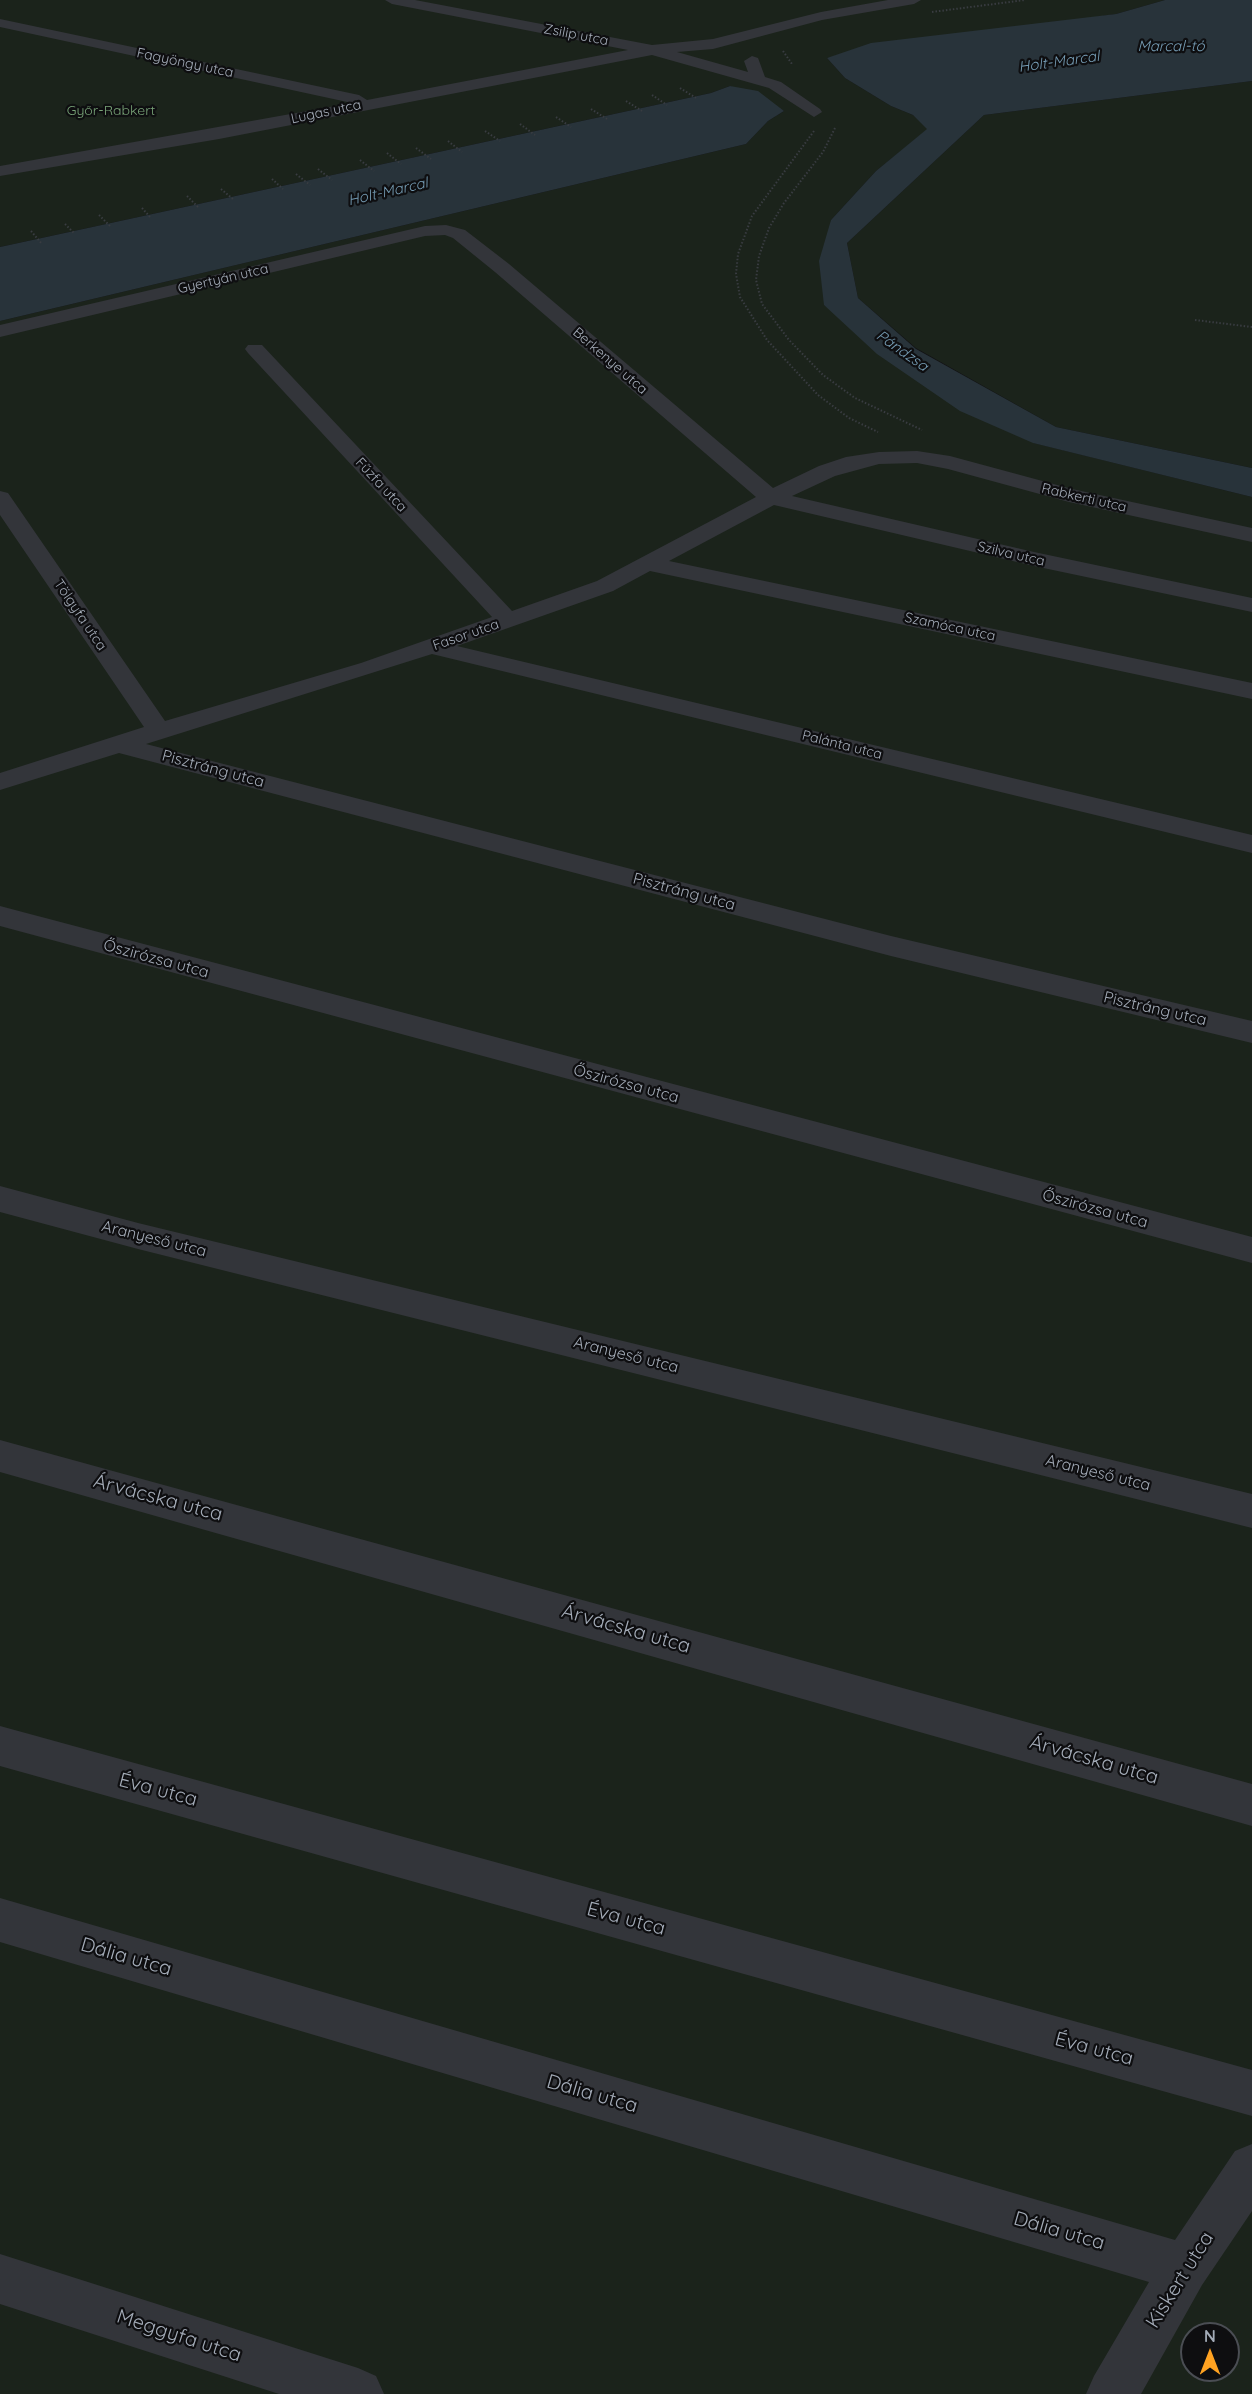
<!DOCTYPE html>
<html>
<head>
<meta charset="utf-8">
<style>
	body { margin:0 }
	#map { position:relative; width:1252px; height:2394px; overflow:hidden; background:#131315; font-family:Quicksand,sans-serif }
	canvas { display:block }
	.north { position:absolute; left:1180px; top:2322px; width:60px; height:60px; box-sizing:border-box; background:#0e0e10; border:2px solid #4a4d53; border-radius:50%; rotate:0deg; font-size:16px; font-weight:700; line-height:24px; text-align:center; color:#a3abb7 }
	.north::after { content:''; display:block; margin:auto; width:21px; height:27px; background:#ffa221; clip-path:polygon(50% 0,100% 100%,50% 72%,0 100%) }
</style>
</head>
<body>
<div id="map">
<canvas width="1252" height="2394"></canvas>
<div class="north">N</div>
</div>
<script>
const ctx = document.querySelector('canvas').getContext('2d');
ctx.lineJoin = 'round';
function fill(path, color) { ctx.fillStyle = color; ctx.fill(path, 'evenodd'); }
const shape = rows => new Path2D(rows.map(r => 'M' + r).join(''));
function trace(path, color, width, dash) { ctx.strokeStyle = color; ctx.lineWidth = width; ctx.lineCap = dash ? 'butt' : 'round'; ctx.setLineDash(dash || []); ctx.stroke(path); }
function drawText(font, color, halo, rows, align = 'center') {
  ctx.font = font + ' Quicksand,sans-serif'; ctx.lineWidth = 4.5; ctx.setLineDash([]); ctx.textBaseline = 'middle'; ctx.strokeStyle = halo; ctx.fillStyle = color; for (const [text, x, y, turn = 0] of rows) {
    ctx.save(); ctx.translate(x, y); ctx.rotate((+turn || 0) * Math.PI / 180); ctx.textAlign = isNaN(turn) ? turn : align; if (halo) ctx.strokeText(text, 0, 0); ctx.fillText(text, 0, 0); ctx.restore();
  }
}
const green = shape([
	[0,0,1165,0,1116,14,827,58,845,78,891,106,913,115,928,129,876,171,831,220,824,305,1034,443,1252,497,1252,2394,0,2394,0,321,746,144,768,121,784,111,730,86,711,93,0,247],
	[1192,2334,1228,2334,1228,2370,1192,2370],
	[1252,81,1252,468,1056,427,916,348,858,298,847,243,984,115]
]);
const water = shape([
	[1165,0,1252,0,1252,81,984,115,847,243,858,298,916,349,1056,427,1252,468,1252,497,1033,443,960,411,877,354,824,305,819,261,831,220,876,171,927,129,913,115,891,106,845,78,827,58,871,43,1116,14],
	[730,86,758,91,784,111,768,121,746,144,0,321,0,247,711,93]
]);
const path = shape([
	[932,12,1025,0],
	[783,51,792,64],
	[680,88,696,98],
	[652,95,667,105],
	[626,101,642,111],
	[591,109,607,119],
	[556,117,571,127],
	[520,124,535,135],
	[835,128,823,152,784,203,769,228,759,256,756,280,762,304,789,340,823,375,855,398,922,430],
	[485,131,500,141],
	[814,131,752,216,738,254,736,274,740,297,767,340,818,395,849,418,878,432],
	[448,141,462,152],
	[416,148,431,159],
	[387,153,401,164],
	[360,160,374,171],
	[318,169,332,180],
	[296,174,310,185],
	[272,179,283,189],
	[221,189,233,199],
	[187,196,198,207],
	[142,208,150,217],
	[99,215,111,227],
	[65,224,74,233],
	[31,231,42,244],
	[1195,320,1252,327]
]);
const street = shape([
	[385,0,415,0,652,45,713,39,821,12,888,0,921,0,914,4,822,20,713,49,677,52,748,72,744,61,752,56,758,58,765,77,781,82,820,109,822,112,814,117,769,88,652,55,219,139,0,176,0,166,352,103,0,27,0,19,359,95,367,100,628,50,392,4,385,0],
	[446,225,465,230,509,264,773,488,819,466,846,457,879,452,917,451,950,456,1072,489,1252,528,1252,542,1069,502,948,469,917,463,879,464,835,476,792,496,1034,552,1252,598,1252,612,1034,566,774,505,669,561,1252,683,1252,699,650,571,613,591,457,646,1252,835,1252,853,432,654,146,744,891,936,1252,1021,1252,1043,891,956,119,753,0,790,0,773,144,727,0,515,0,491,8,493,165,721,361,663,492,617,248,353,245,349,248,345,262,345,512,611,597,581,756,497,495,272,453,238,445,235,425,236,0,337,0,325,425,226,446,225],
	[0,906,1252,1237,1252,1263,0,926,0,906],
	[0,1186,138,1223,1252,1494,1252,1528,138,1249,0,1212,0,1186],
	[0,1440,1252,1784,1252,1826,0,1472,0,1440],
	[0,1726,1252,2070,1252,2116,0,1766,0,1726],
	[0,1898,1175,2240,1235,2151,1252,2144,1252,2211,1202,2285,1141,2394,1086,2394,1094,2376,1149,2282,0,1942,0,1898],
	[0,2254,358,2368,376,2376,384,2394,279,2394,0,2304,0,2254]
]);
const farStreetnames = [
	["Zsilip utca",576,35,11],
	["Fagyöngy utca",185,63,12],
	["Lugas utca",326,112,-12],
	["Gyertyán utca",223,279,-13],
	["Berkenye utca",610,361,41],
	["Fűzfa utca",381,485,47],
	["Rabkerti utca",1084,498,13],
	["Szilva utca",1011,554,13],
	["Tölgyfa utca",80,615,56],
	["Szamóca utca",950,627,12],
	["Fasor utca",466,635,-19],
	["Palánta utca",842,745,14]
];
const farParknames = [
	["Győr-Rabkert",111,111]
];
const farWaternames = [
	["Marcal-tó",1171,46],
	["Holt-Marcal",1059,62,-8],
	["Holt-Marcal",388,192,-13],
	["Pándzsa",902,351,35]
];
const streetNames = [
	["Pisztráng utca",213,769,15],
	["Pisztráng utca",684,892,15],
	["Őszirózsa utca",156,959,15],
	["Pisztráng utca",1155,1009,13],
	["Őszirózsa utca",626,1084,15],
	["Őszirózsa utca",1095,1209,15],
	["Aranyeső utca",154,1239,14],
	["Aranyeső utca",626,1355,14],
	["Aranyeső utca",1098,1473,14]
];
const nearStreetnames = [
	["Árvácska utca",158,1498,15],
	["Árvácska utca",626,1629,16],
	["Árvácska utca",1094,1760,16],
	["Éva utca",158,1790,15],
	["Éva utca",626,1919,15],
	["Dália utca",126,1957,16],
	["Éva utca",1094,2049,15],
	["Dália utca",592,2094,16],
	["Dália utca",1059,2231,16],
	["Kiskert utca",1180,2280,-58],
	["Meggyfa utca",179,2336,18]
];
fill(green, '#1b231b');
fill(water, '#28333a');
trace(path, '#393c41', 2, [1.5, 2]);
fill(street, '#33353a');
drawText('14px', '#a3abb7', '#0e0e10', farStreetnames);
drawText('14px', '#79a478', '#0e0e10', farParknames);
drawText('italic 15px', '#769db5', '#0e0e10', farWaternames);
drawText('16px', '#a3abb7', '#0e0e10', streetNames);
drawText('20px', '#a3abb7', '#0e0e10', nearStreetnames);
</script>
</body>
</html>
